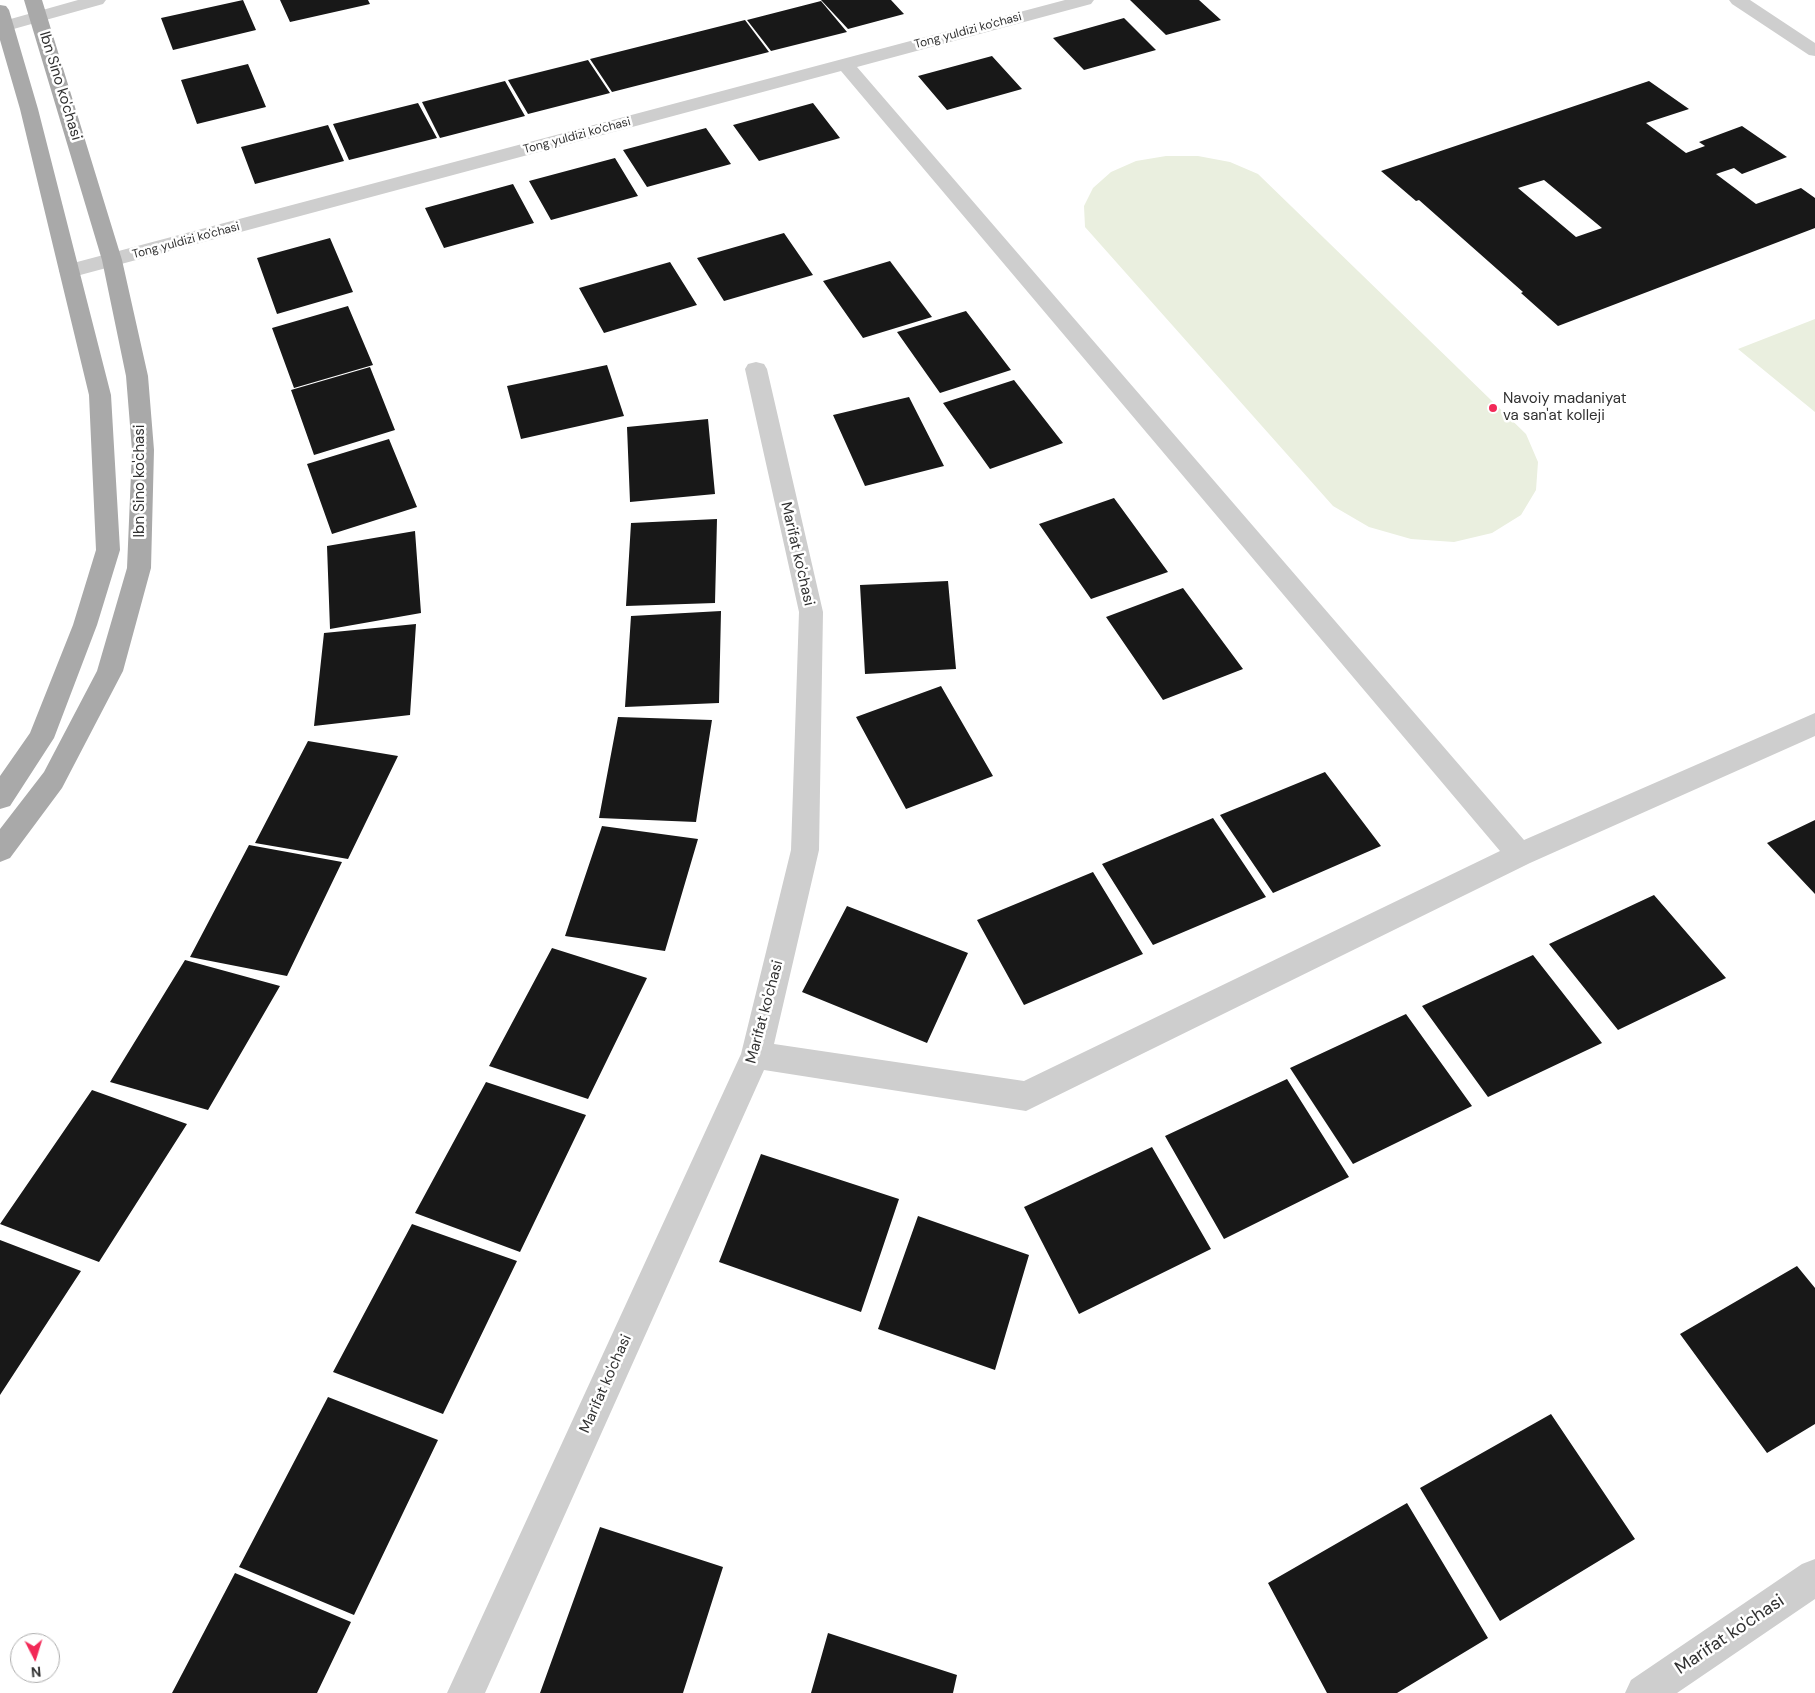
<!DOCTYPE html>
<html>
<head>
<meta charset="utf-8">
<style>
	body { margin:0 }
	#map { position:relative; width:1815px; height:1693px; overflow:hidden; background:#fff; font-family:"DM Sans",sans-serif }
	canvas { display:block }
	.north { position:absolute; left:10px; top:1633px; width:50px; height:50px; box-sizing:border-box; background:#fff; border:1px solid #adadad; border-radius:50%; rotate:175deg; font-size:14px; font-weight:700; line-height:20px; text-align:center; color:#313131 }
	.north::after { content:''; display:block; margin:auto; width:18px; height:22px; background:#f22957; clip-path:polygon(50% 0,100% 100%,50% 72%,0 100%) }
</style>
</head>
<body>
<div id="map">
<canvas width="1815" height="1693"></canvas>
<div class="north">N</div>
</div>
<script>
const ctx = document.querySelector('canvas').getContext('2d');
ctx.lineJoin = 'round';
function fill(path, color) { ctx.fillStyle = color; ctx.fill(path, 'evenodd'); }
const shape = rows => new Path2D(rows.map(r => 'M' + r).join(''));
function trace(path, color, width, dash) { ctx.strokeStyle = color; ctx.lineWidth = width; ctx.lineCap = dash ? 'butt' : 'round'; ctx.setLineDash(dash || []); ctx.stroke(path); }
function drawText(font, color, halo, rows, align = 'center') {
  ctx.font = font + ' "DM Sans",sans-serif'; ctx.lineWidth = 5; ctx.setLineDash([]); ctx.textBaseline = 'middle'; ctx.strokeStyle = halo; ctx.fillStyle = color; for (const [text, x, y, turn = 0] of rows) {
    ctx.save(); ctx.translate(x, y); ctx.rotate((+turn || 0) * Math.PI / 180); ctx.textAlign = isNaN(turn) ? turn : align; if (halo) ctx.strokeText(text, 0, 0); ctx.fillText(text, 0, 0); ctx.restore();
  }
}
const green = shape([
	[1166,156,1198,156,1230,162,1258,174,1526,434,1538,462,1536,490,1521,515,1492,533,1454,542,1411,539,1369,527,1333,506,1085,227,1084,206,1093,188,1111,172,1136,161],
	[1815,319,1815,412,1738,349]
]);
const building = shape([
	[243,0,256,30,173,50,161,18],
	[280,0,368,0,370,4,290,22],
	[821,0,891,0,904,14,848,29],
	[1130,0,1199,0,1221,20,1166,35],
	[821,1,847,32,771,51,747,20],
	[1124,18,1156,50,1084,70,1053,38],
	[745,20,769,52,612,92,590,59],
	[992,56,1022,89,947,110,918,76],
	[588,60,610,93,528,114,508,80],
	[248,64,266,107,197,124,181,80],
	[505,81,525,116,440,138,422,102],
	[1649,81,1689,109,1646,123,1686,153,1705,146,1699,142,1742,126,1787,157,1742,174,1734,168,1716,174,1756,204,1801,188,1815,198,1815,228,1558,326,1521,293,1523,292,1419,200,1416,201,1381,171],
	[1544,180,1602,228,1576,237,1518,188],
	[418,103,437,138,349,160,333,124],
	[813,103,840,138,759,161,733,125],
	[328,125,344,161,255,184,241,147],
	[706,128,731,164,647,187,623,150],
	[615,158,638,196,551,220,529,181],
	[513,184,534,223,444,248,425,208],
	[784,233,813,275,724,301,697,258],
	[330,238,353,292,277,314,257,258],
	[890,261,932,317,863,338,823,281],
	[670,262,697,305,604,333,579,288],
	[348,306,373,365,294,388,272,328],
	[966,311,1011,370,940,393,897,332],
	[607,365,624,416,521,439,507,386],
	[370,367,395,430,314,455,291,390],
	[1014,380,1063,443,990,469,943,403],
	[909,397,944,466,865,486,833,415],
	[708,419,715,494,630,502,627,427],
	[389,439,417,507,332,534,307,464],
	[1114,498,1168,572,1091,599,1039,524],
	[717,519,715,603,626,606,631,523],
	[415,531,421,613,330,629,327,546],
	[948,581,956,669,865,674,860,585],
	[1183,588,1243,669,1163,700,1106,617],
	[721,611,719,703,625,707,631,616],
	[416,624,410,715,314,726,324,633],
	[941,686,993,776,906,809,856,717],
	[618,717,712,720,696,822,599,818],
	[308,741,398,756,348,859,255,843],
	[1325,772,1381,846,1273,893,1220,815],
	[1213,818,1266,897,1153,945,1102,864],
	[1815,820,1815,894,1767,843],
	[602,826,698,839,665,951,565,936],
	[249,845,342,862,287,976,190,957],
	[1093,872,1143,954,1024,1005,977,920],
	[1654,895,1726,978,1618,1030,1549,944],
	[847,906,968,953,927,1043,802,992],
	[552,948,647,978,588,1099,489,1066],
	[1533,955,1602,1043,1488,1097,1422,1006],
	[185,960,280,986,208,1110,110,1082],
	[1406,1014,1472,1106,1353,1164,1290,1068],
	[1287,1079,1349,1177,1224,1239,1165,1136],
	[486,1082,586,1115,520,1252,415,1213],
	[92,1090,187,1124,99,1262,0,1224],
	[1152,1147,1211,1249,1079,1314,1024,1207],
	[761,1154,899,1199,861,1312,719,1262],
	[918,1216,1029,1255,995,1370,878,1329],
	[412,1224,517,1261,443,1414,333,1372],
	[0,1240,81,1271,0,1395],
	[1797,1266,1815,1288,1815,1424,1767,1453,1680,1334],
	[328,1397,438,1440,354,1615,239,1567],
	[1551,1414,1635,1539,1500,1621,1420,1488],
	[1407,1503,1488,1638,1397,1693,1327,1693,1268,1583],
	[600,1527,723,1567,683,1693,540,1693],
	[235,1573,351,1622,317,1693,172,1693],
	[828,1633,957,1675,953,1693,811,1693]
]);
const minor = shape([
	[78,0,106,0,103,4,10,30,0,30,0,22,78,0],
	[1065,0,1094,0,1091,4,857,67,1524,840,1815,713,1815,736,1530,863,1026,1111,764,1070,485,1693,447,1693,741,1054,791,850,799,612,745,369,748,364,756,362,764,364,767,369,823,612,819,850,774,1044,1024,1081,1500,851,841,71,69,278,62,276,59,271,62,266,1065,0],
	[1729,0,1750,0,1815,43,1815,56,1809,55,1732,4,1729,0],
	[1815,1559,1815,1599,1677,1693,1625,1693,1631,1680,1802,1564,1815,1559]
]);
const major = shape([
	[24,0,42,0,122,260,148,376,154,450,151,568,123,671,62,788,10,858,0,862,0,829,44,772,97,671,127,568,132,450,126,376,102,260,24,0],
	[0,5,6,6,9,10,38,109,111,395,120,550,97,625,54,738,10,806,0,809,0,776,30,733,73,625,96,550,89,395,20,109,0,40,0,5]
]);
const markers = [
	[1493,408,5,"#f22957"]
];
const farStreetnames = [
	["Tong yuldizi ko'chasi",968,31,-15],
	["Tong yuldizi ko'chasi",577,136,-15],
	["Tong yuldizi ko'chasi",186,241,-15]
];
const streetNames = [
	["Ibn Sino ko'chasi",60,86,73],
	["Ibn Sino ko'chasi",140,481,-90],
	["Marifat ko'chasi",797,554,77],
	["Marifat ko'chasi",765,1012,-75],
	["Marifat ko'chasi",606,1384,-66]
];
const poiNames = [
	["Navoiy madaniyat",1503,399],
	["va san'at kolleji",1503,416]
];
const nearStreetnames = [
	["Marifat ko'chasi",1730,1635,-34]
];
fill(green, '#eaefdf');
fill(building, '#181818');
fill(minor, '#cecece');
fill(major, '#a9a9a9');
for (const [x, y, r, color] of markers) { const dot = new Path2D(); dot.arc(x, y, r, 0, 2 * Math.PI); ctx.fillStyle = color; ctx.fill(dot); trace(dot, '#fff', 2); }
drawText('12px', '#313131', '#fff', farStreetnames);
drawText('15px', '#313131', '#fff', streetNames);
drawText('15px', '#313131', '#fff', poiNames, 'left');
drawText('18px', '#313131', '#fff', nearStreetnames);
</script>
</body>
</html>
